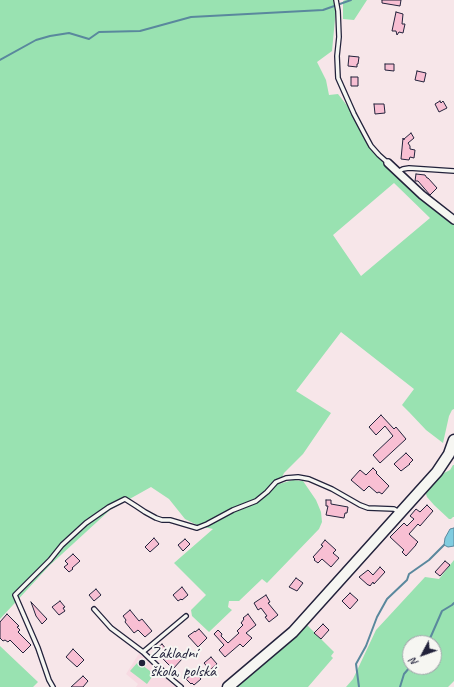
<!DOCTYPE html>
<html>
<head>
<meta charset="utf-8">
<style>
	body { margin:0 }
	#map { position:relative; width:454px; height:687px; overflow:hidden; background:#f7e6e9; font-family:Caveat,sans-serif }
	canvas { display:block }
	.north { position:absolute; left:402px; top:635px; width:40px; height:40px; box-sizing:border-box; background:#f6f6f2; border:1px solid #a1a1a9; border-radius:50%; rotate:229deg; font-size:11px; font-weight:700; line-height:16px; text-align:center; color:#22223b }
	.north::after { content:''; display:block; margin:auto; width:14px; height:18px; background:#22223b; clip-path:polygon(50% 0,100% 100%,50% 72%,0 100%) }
</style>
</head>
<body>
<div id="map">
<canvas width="454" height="687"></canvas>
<div class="north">N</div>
</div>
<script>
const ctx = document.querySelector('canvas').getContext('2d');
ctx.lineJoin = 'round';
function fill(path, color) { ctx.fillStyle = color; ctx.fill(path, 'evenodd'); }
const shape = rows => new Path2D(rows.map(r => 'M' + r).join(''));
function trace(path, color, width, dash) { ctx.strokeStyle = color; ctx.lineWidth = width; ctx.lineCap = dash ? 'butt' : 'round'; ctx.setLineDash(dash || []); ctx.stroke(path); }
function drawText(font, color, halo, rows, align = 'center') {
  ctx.font = font + ' Caveat,sans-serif'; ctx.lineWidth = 4; ctx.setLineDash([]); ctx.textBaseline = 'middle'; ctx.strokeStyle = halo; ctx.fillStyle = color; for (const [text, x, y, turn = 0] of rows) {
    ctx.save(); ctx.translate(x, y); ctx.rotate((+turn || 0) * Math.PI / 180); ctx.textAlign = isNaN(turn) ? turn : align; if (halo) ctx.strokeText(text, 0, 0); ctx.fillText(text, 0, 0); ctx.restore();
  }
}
const built = shape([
	[140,652,168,680,177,687,136,687,138,684,126,674]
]);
const green = shape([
	[0,0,333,0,336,9,332,51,317,62,326,80,329,95,338,94,349,108,368,144,387,166,438,211,454,224,454,409,452,410,449,416,443,443,426,430,409,412,402,405,414,389,341,332,296,391,331,413,303,454,284,473,279,484,293,480,303,481,316,500,321,512,322,522,319,529,267,583,262,579,239,601,229,601,228,607,232,610,209,632,192,616,191,610,206,595,174,563,213,529,199,526,185,519,169,499,151,487,110,510,50,565,0,619],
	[394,183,430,218,361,276,333,235],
	[345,0,367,0,354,20,343,19,343,1],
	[453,465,454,465,454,517,453,517,451,519,449,519,434,505,427,497,426,494,427,491,444,473,450,470],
	[454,560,454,681,448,687,346,687,353,679,376,630,425,577,439,579],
	[410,643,434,643,434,667,410,667],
	[307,625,334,652,331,656,333,658,308,687,237,687,284,647],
	[0,646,38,682,33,687,0,687],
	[138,662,154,674,147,684,130,671]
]);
const water = shape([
	[454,528,454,546,448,547,444,545,445,538,450,529,454,528]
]);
const stream = shape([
	[0,60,36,40,50,36,69,33,89,39,99,32,140,31,191,17,323,10,351,0],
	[428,643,442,611,452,605,454,603],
	[359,687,356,664,366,646,377,617,387,599,407,580,409,574,429,560,444,545],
	[400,687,404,674,410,667]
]);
const building = shape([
	[382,0,401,0,400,6,382,3,382,0],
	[396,12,403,14,402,24,405,24,403,33,399,32,397,35,396,31,392,31,396,12],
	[349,56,359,57,358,64,357,64,357,67,348,66,349,56],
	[385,64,394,64,394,71,385,70,385,64],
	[417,71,426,73,424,82,415,80,417,71],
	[351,77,358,77,358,86,351,86,351,77],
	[440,101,441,103,443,101,447,108,439,112,435,104,440,101],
	[374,104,384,104,385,113,375,114,374,104],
	[411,133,414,138,408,143,410,146,410,149,415,150,414,158,410,157,409,160,401,159,403,138,404,140,404,139,411,133],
	[416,174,425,175,427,178,428,178,437,188,430,195,418,181,415,181,416,174],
	[381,415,394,429,396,427,406,439,380,463,373,455,393,436,385,426,376,435,369,427,381,415],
	[406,453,413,460,409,464,410,464,401,471,394,464,406,453],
	[373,468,377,472,376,473,389,486,382,494,379,492,377,493,369,486,364,491,351,480,360,470,366,475,373,468],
	[326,500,331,500,331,504,348,507,347,513,345,513,344,518,326,515,328,506,326,506,326,500],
	[427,505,433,511,420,526,418,524,409,534,418,542,416,544,416,545,406,556,402,552,404,550,390,537,404,523,407,526,414,519,410,516,416,509,420,512,427,505],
	[154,538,159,544,150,552,145,547,154,538],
	[185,539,190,544,183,551,178,545,185,539],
	[325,540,336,550,333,553,339,558,331,567,322,559,318,563,314,560,315,559,313,557,323,546,321,545,325,540],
	[73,554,80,561,72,568,73,569,69,572,64,567,68,564,65,561,73,554],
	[445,561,450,565,440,576,435,572,445,561],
	[380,567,385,572,374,584,373,582,370,586,369,585,368,585,359,577,368,570,373,575,380,567],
	[296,578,303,583,297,591,289,587,296,578],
	[182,587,188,595,182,600,181,599,178,601,173,595,182,587],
	[96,589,101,595,94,601,89,595,96,589],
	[350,593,358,600,350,609,342,601,350,593],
	[266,595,270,602,268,603,278,615,269,622,265,617,267,616,261,608,258,610,254,603,266,595],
	[60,601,65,607,63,608,65,611,59,615,52,607,60,601],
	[31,602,47,619,42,624,36,616,31,602],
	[130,610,139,621,142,619,152,631,145,637,138,630,134,633,125,622,126,620,123,616,130,610],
	[7,614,19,626,17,627,20,630,18,632,31,645,23,653,10,640,8,642,5,640,3,641,0,638,0,622,7,614],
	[248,614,256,625,246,633,252,638,243,647,240,644,225,657,219,650,224,645,214,634,218,630,222,634,221,636,228,643,239,633,237,631,243,625,241,623,244,619,243,618,248,614],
	[323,624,329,630,321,639,314,633,323,624],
	[199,629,207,638,198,647,188,636,195,631,195,632,199,629],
	[162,644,171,655,175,651,182,659,173,669,166,662,155,650,162,644],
	[73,649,84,660,77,667,66,657,73,649],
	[211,657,217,664,210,670,204,663,211,657],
	[195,672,201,679,194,685,192,683,191,684,186,679,195,672],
	[83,676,88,681,83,687,71,687,83,676]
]);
const lane = shape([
	[336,0,338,11,339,37,337,56,338,78,354,114,364,133,371,146,379,155,388,163],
	[397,172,403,169,409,168,454,171],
	[94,609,111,628,143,652,169,677,181,687],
	[143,652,186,616],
	[53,687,49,680,38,648,15,595,50,560,62,545,86,523,109,507,125,499,136,506,145,512,156,518,162,520,170,520,197,528,207,524,233,510,256,501,267,492,276,482,286,478,298,477,309,479,332,489,360,505,368,508,394,509,399,512]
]);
const street = shape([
	[388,163,422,195,454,220]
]);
const secondary = shape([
	[228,687,293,632,437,472,449,454,454,440]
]);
const markers = [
	[142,663,4,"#22223b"]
];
const poiNames = [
	["Základní",150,654],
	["škola, polská",150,672]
];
fill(built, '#f7dae2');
fill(green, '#99e2b1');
fill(water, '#80ccdf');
trace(water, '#5a889d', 1);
trace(stream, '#5a889d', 2);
fill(building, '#f8bfd3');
trace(building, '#22223b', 1);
trace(lane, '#22223b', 6);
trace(street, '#22223b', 10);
trace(secondary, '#22223b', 13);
trace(lane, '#f6f6f2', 3.5);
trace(street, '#f6f6f2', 7);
trace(secondary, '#f6f6f2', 10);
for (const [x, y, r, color] of markers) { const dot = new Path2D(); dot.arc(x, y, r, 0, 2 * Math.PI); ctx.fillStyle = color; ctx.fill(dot); trace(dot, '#f6f6f2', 1.5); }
drawText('16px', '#22223b', '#f6f6f2', poiNames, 'left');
</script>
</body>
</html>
